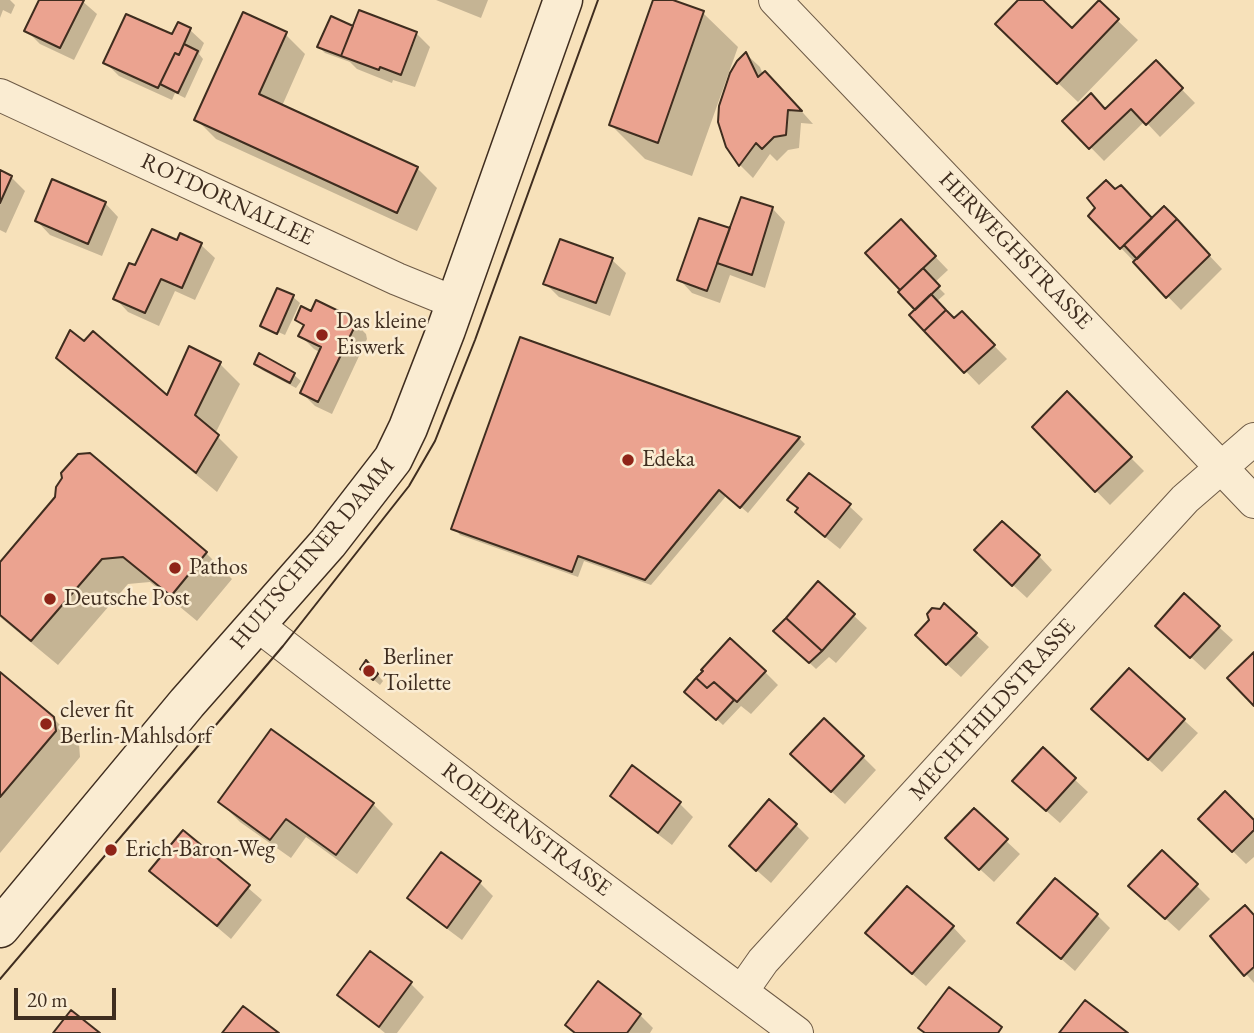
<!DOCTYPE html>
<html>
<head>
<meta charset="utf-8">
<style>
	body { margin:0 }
	#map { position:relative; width:1254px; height:1033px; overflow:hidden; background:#f7e1ba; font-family:"EB Garamond",serif }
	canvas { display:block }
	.scale { position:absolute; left:14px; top:988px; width:102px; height:32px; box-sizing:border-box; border:4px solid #3f2d1f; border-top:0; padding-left:9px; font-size:21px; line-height:24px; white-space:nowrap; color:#3f2d1f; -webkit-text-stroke:5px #faecd2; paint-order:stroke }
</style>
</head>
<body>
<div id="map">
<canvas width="1254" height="1033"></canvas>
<div class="scale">20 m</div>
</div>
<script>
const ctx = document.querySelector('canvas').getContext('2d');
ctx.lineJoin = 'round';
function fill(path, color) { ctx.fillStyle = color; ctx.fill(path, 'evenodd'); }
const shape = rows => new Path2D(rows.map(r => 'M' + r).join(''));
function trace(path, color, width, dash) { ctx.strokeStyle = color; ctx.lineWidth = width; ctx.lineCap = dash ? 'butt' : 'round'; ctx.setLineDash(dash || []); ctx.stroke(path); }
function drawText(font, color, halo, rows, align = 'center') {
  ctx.font = font + ' "EB Garamond",serif'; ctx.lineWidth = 5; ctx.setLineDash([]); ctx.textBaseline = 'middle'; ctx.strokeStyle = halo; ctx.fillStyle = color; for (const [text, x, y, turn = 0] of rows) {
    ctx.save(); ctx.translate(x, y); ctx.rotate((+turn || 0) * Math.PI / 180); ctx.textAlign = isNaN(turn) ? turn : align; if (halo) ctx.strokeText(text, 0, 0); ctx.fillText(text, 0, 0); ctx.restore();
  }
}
const shadow = shape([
	[0,0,10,0,15,5,11,14,3,10,0,18],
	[40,0,81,0,97,14,74,60,40,44,26,30],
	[436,0,488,0,481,18],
	[655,0,668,0,703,13,738,47,692,176,645,159,611,125],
	[1021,0,1041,0,1072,30,1099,3,1138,40,1078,102,1017,44],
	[354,28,416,33,430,47,415,87,393,80,392,83,357,69,350,62,325,53,319,47],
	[190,30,204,43,199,54,203,59,185,98,175,93,172,100,119,76,105,62],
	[285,34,305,54,282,106,417,168,437,188,417,231,216,139,196,119],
	[746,54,760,67,763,75,779,86,813,124,801,123,799,148,788,150,777,161,770,154,753,178,740,165,728,146],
	[1156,63,1195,103,1160,137,1145,121,1104,161,1065,121,1106,111],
	[0,172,11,177,25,191,6,233,0,230],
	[1115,192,1152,220,1190,235,1222,269,1181,310,1090,216],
	[105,203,118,217,102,256,50,235,37,221],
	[772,208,785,222,765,288,730,275,720,303,692,293,679,279,731,230],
	[901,221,948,270,934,283,945,294,936,302,954,321,962,313,1007,359,979,385,912,315,917,310,902,290,867,253],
	[178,242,201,245,215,258,195,300,175,291,159,326,128,312,115,298,136,268],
	[612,260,626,273,610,316,559,297,545,283],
	[278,290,293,297,300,303,285,335,267,327,267,330,262,325],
	[312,313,352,320,366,334,367,339,332,414,315,406,302,393,321,353,314,349,301,336,305,328,297,320],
	[521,339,799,438,805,444,748,513,727,495,651,585,584,561,578,577,460,535,454,528],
	[59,358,168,398,220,364,240,384,215,434,238,457,217,492,79,378],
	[256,363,294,375,301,381,296,388,262,370],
	[1067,394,1144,471,1110,505,1034,427],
	[89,455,206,553,232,579,197,621,150,582,128,584,58,665,0,617,0,565],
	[790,500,849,506,863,519,840,549,810,525,797,512,799,509],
	[1039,556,1052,570,1027,598,990,564],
	[1185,596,1233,640,1205,670,1171,639],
	[853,615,867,628,836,663,829,657,816,669,782,637],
	[975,634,989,647,961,677,930,649],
	[367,663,383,681,380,685,368,675],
	[1129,670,1198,733,1162,772,1107,722],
	[705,672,765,672,778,685,751,714,741,706,723,725,693,698],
	[0,674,53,718,79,744,80,757,0,853],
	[271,731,373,804,393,824,357,874,306,837,291,858,240,822,220,802],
	[863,757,876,770,845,804,806,768],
	[632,768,680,804,693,817,672,845,625,809,612,796],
	[1074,779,1088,792,1060,823,1027,794],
	[974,811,1020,854,994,882,961,852],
	[1200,819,1254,823,1254,857,1246,864],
	[796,825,809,838,771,883,744,859],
	[183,832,262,900,231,939,151,871],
	[441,855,480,883,493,896,462,940,423,911,410,898],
	[1196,885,1210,899,1179,931,1144,899],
	[1097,915,1110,928,1075,971,1020,923],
	[1254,916,1254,983,1246,974],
	[953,927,966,941,926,986,881,947],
	[370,954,411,984,424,997,397,1033,385,1033,339,995],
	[640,1015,653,1028,650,1033,575,1033]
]);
const building = shape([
	[39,0,84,0,60,48,24,31,39,0],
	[653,0,673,0,704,11,658,143,609,125,653,0],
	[1018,0,1043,0,1072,28,1099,0,1119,19,1057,84,995,24,1018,0],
	[359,10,417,32,401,75,380,67,379,70,341,56,359,10],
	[243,12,287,32,259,94,418,167,397,213,194,120,243,12],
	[126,14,172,34,178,22,191,28,179,55,175,53,158,88,103,63,126,14],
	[331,16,353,26,341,56,317,47,331,16],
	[184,44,198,51,178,93,160,84,175,53,179,55,184,44],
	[746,52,758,77,765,71,802,111,788,110,786,135,774,137,762,149,756,143,739,166,726,147,718,122,719,106,730,73,737,61,746,52],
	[1156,60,1183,88,1146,125,1131,109,1089,149,1062,121,1091,93,1105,109,1156,60],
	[0,170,12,176,0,203,0,170],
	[52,179,106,202,88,244,35,221,52,179],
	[1106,180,1115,189,1121,185,1152,218,1120,249,1088,216,1095,208,1087,198,1106,180],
	[741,197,773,207,752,275,717,263,741,197],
	[1164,206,1177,219,1137,259,1124,245,1164,206],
	[699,218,730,228,707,291,677,280,699,218],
	[901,219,936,256,900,290,865,253,901,219],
	[1177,219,1210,255,1166,298,1133,262,1177,219],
	[152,229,177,240,180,233,202,243,182,288,161,279,145,313,113,299,129,263,135,265,152,229],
	[560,239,613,258,596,303,543,284,560,239],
	[923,268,940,286,915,310,898,292,923,268],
	[277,288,294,295,277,334,260,326,277,288],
	[931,294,946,310,924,331,909,315,931,294],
	[316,300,353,318,355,326,318,402,300,393,321,347,298,336,304,325,295,320,301,306,311,311,316,300],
	[946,310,954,318,962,311,995,345,964,373,924,331,946,310],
	[70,330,84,341,93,331,167,395,189,346,221,362,195,415,219,435,196,473,56,358,70,330],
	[520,337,800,437,740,508,719,490,645,580,578,556,572,572,451,529,520,337],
	[259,353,295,373,290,383,254,364,259,353],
	[1067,391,1132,457,1095,492,1032,427,1067,391],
	[90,453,207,552,171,596,123,557,102,559,31,641,0,615,0,562,55,497,56,487,62,478,61,473,78,454,90,453],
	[809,473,851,504,825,537,795,512,798,508,787,500,809,473],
	[1002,521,1040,555,1012,586,974,550,1002,521],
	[818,581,855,614,822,651,786,618,818,581],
	[1184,593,1220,626,1190,658,1155,626,1184,593],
	[944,603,977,633,946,665,915,635,929,620,927,614,932,608,940,609,944,603],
	[786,618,822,651,809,663,773,631,786,618],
	[730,638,766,671,737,702,714,682,707,688,696,678,703,671,701,670,730,638],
	[1254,652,1254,706,1227,678,1254,652],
	[366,660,378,674,373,680,360,669,366,660],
	[1129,668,1185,719,1148,760,1091,709,1129,668],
	[0,672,54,717,56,731,0,797,0,672],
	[696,678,707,688,714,682,734,700,716,720,684,692,696,678],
	[824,718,864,756,831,792,790,754,824,718],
	[271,729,374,803,336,855,286,819,270,840,218,802,271,729],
	[1043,747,1076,778,1046,811,1012,781,1043,747],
	[632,765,681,802,658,833,610,796,632,765],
	[1225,791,1254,820,1254,830,1232,852,1198,819,1225,791],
	[769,799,797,824,756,871,729,846,769,799],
	[974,808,1008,839,979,870,945,838,974,808],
	[183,830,250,885,217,926,149,871,183,830],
	[1162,850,1198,884,1165,919,1128,886,1162,850],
	[441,852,481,881,447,928,407,898,441,852],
	[1055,878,1098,914,1061,959,1017,923,1055,878],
	[907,886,954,926,912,974,865,933,907,886],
	[1245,905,1254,915,1254,967,1244,976,1210,936,1245,905],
	[370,951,412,982,379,1027,337,995,370,951],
	[598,981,641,1014,627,1033,575,1033,565,1025,598,981],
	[949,987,1002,1027,998,1033,925,1033,918,1028,949,987],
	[1085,1000,1128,1033,1059,1033,1085,1000],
	[243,1006,279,1033,222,1033,243,1006],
	[71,1010,100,1033,53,1033,71,1010]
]);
const minor = shape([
	[775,0,1254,502],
	[0,95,397,279,456,303],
	[256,624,503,814,797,1033],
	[742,991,763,961,1185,499,1254,439]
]);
const secondary = shape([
	[0,928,187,703,328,543,393,459,408,428,446,330,563,0]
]);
const tram = shape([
	[0,979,283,646,409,486,435,441,475,340,598,0]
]);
const markers = [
	[322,335,7,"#8f2418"],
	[628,460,7,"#8f2418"],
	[175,568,7,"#8f2418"],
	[50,599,7,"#8f2418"],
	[369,671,7,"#8f2418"],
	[46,724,7,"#8f2418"],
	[111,850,7,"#8f2418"]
];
const streetNames = [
	["ROTDORNALLEE",227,200,25],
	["HERWEGHSTRASSE",1015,251,46],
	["HULTSCHINER DAMM",313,554,-50],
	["MECHTHILDSTRASSE",993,710,-48],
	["ROEDERNSTRASSE",526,830,37]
];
const poiNames = [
	["Das kleine",336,322],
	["Eiswerk",336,348],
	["Edeka",642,460],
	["Pathos",189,568],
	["Deutsche Post",64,599],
	["Berliner",383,658],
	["Toilette",383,684],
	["clever fit",60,711],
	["Berlin-Mahlsdorf",60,737],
	["Erich-Baron-Weg",125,850]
];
fill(shadow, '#0003');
fill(building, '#eba390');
trace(building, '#3f2d1f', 2);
trace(minor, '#6d5a46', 34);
trace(secondary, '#3f2d1f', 41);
trace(minor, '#faecd2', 32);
trace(secondary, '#faecd2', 38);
trace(tram, '#3f2d1f', 2);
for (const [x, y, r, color] of markers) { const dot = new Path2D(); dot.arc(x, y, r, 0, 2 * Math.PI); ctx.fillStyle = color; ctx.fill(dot); trace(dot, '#faecd2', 2.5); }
drawText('23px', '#3f2d1f', '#faecd2', streetNames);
drawText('23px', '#3f2d1f', '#faecd2', poiNames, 'left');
</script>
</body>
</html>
